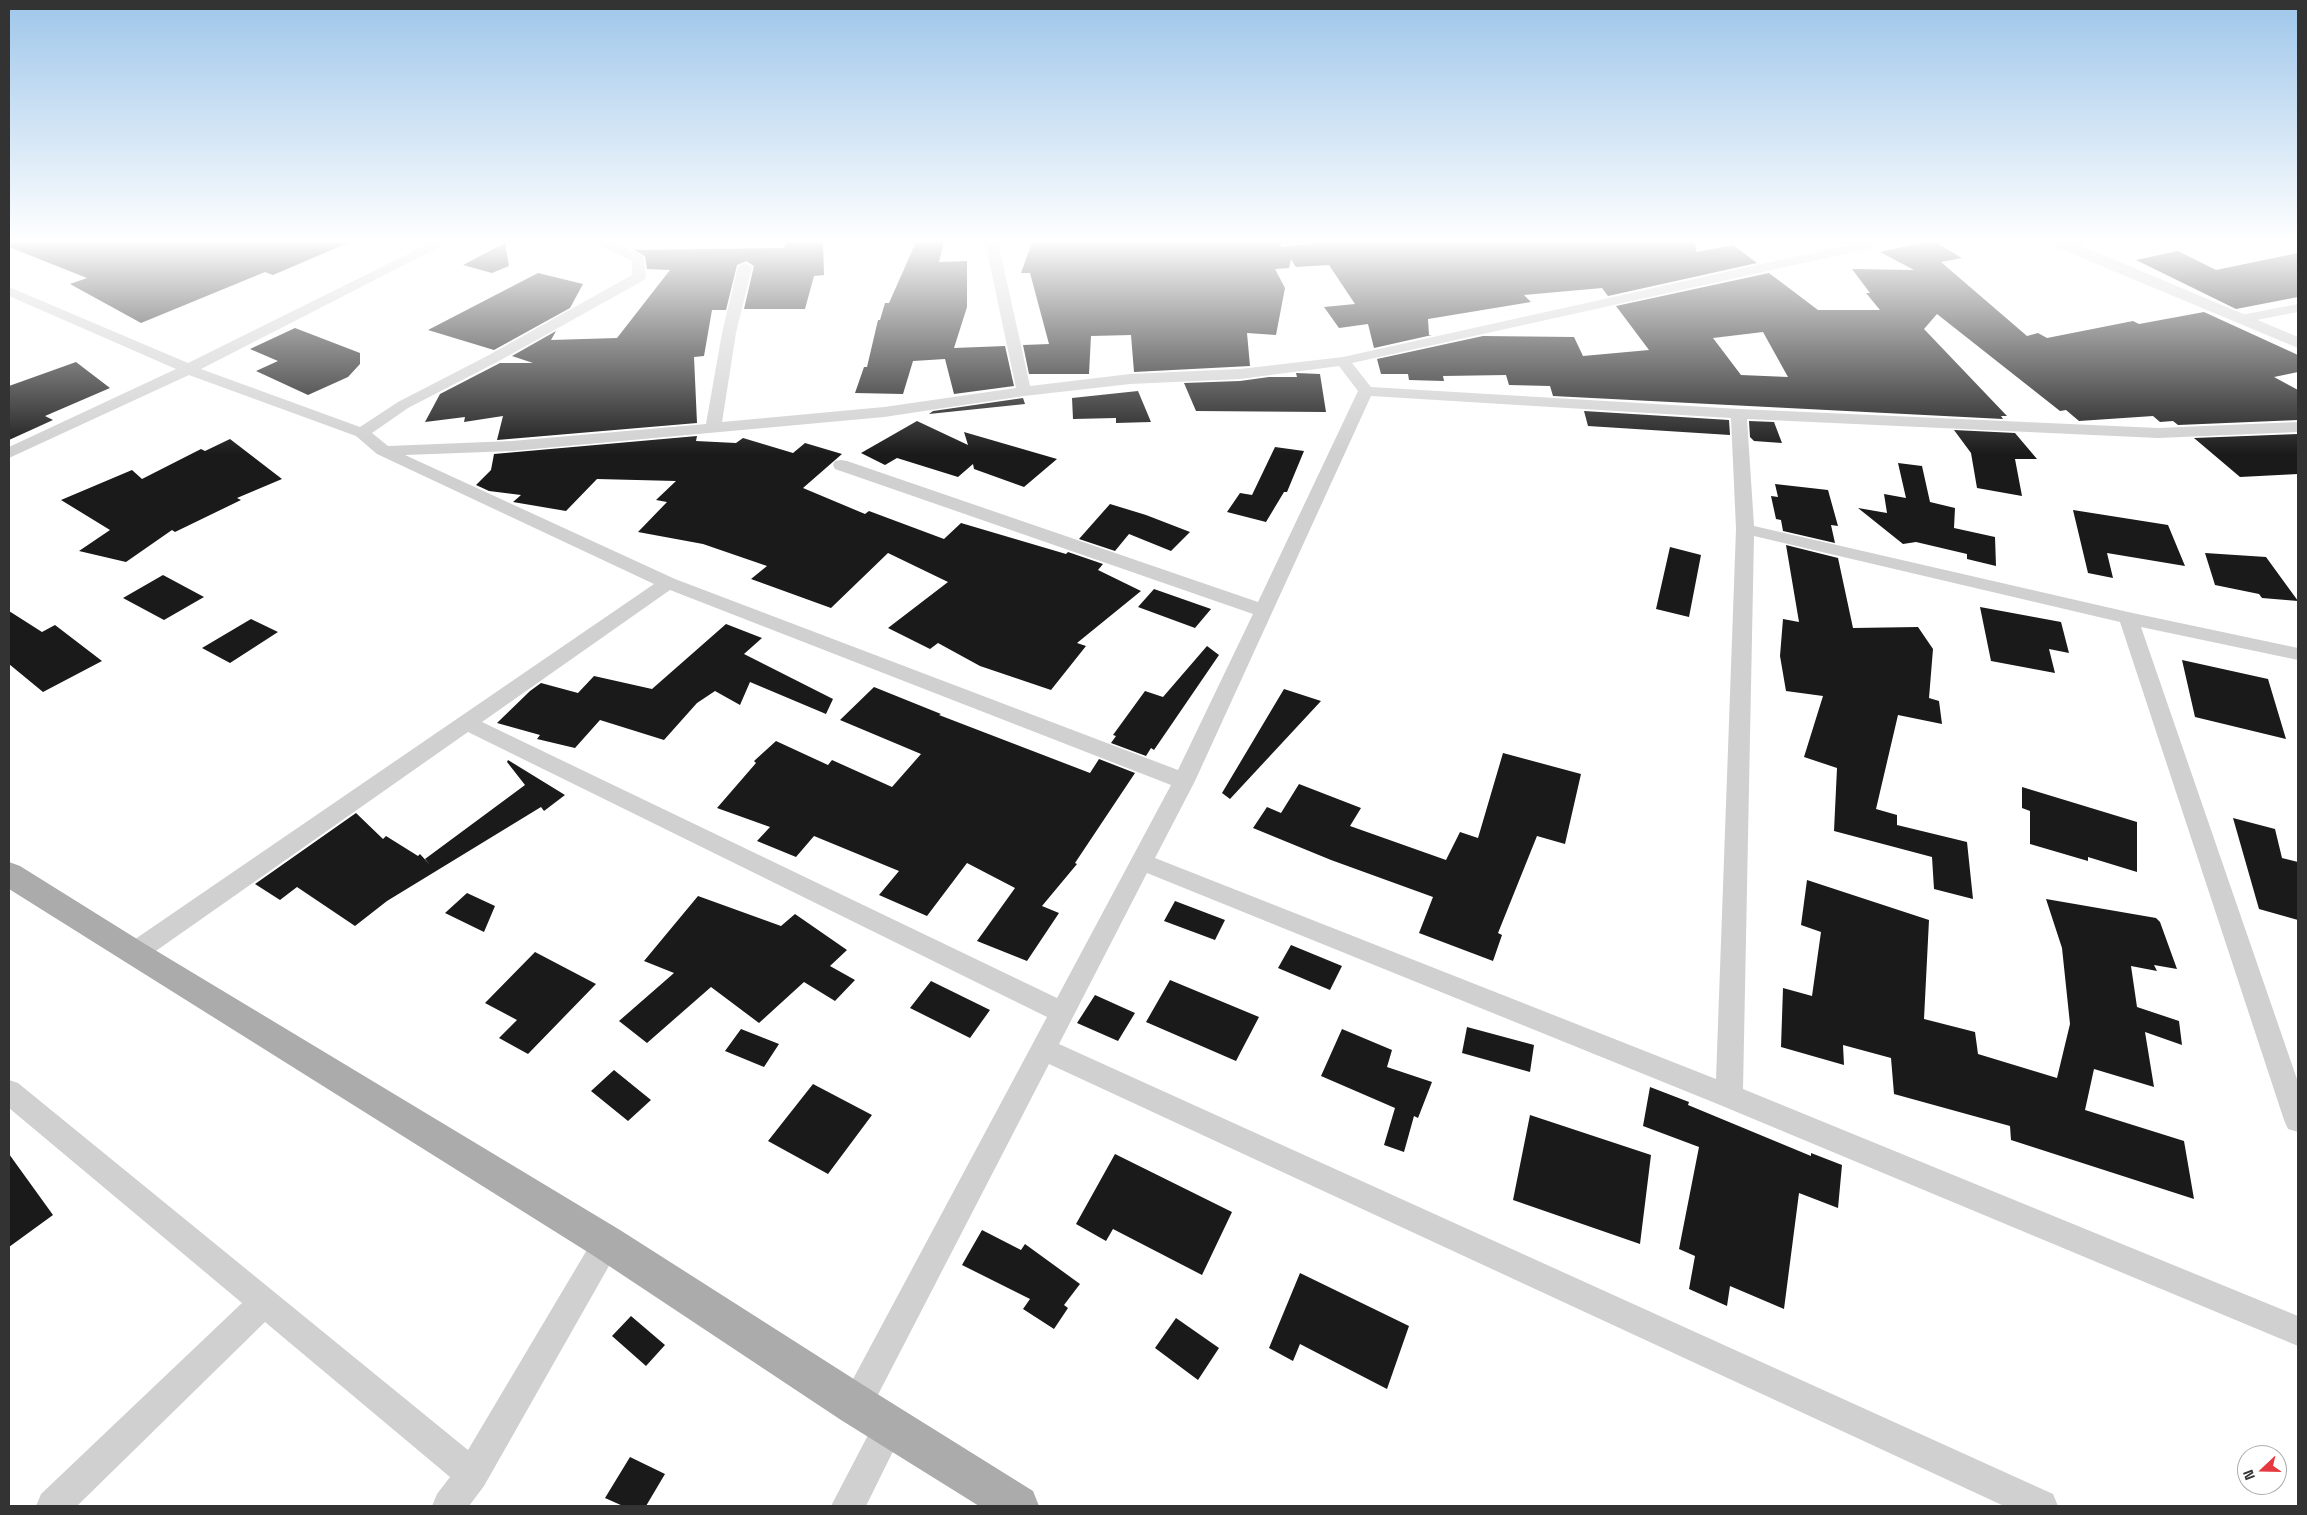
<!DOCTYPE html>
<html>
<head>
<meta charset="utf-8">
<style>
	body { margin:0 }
	#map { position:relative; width:2307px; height:1515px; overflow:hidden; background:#fff; font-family:"Space Grotesk",sans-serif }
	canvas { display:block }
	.frame { position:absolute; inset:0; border:10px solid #333; pointer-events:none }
	.north { position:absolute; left:2237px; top:1445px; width:50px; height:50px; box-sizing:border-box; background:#fff; border:1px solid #adadad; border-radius:50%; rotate:249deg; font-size:14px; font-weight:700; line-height:20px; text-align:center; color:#333 }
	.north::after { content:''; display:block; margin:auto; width:18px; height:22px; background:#e53940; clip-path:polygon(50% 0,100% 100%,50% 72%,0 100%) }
</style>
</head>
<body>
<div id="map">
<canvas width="2307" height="1515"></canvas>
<div class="frame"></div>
<div class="north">N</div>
</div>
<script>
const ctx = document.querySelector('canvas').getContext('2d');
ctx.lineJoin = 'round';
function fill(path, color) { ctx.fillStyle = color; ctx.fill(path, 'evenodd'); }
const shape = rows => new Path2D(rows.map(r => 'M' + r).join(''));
const building = shape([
	[9,242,350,242,273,275,265,272,141,323,70,284,87,278,9,247],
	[787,242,823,242,824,275,814,276,805,309,744,309,754,266,746,261,737,265,726,310,712,310,704,356,694,357,697,423,497,440,503,416,464,422,465,417,425,422,440,394,500,363,533,363,512,356,556,331,551,340,617,338,670,270,647,269,645,256,634,250,784,248],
	[916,242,944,242,939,262,967,261,967,307,954,348,1005,346,1014,386,954,394,945,359,913,361,903,394,855,393,864,367,867,367,878,320,880,320,885,303,889,303],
	[1032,242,1280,242,1281,247,1329,242,1695,242,1696,252,1733,245,1757,263,1608,296,1602,288,1524,295,1531,302,1428,319,1429,335,1432,335,1374,348,1368,324,1339,328,1324,307,1355,304,1329,265,1296,267,1291,259,1289,268,1275,269,1285,288,1276,335,1247,333,1250,366,1134,372,1131,335,1091,336,1089,374,1029,374,1023,345,1049,344,1030,273,1021,273],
	[1925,242,1935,242,1962,258,1941,262,2027,336,2038,333,2047,338,2133,321,2139,324,2204,312,2298,355,2298,372,2274,377,2298,390,2298,420,2178,425,2173,421,2160,422,2153,416,2079,421,2066,410,2060,411,1937,314,1924,329,2007,416,2001,416,2003,419,1553,396,1550,386,1509,385,1506,375,1443,376,1444,381,1409,380,1408,374,1381,374,1377,359,1483,336,1574,337,1583,356,1649,350,1616,306,1769,273,1818,310,1880,310,1866,293,1870,293,1852,269,1914,270,1880,252],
	[1763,332,1788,377,1741,375,1713,338],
	[505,243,509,266,492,273,463,265],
	[2178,251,2216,270,2298,253,2298,297,2236,309,2136,260],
	[538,273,583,284,570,308,494,350,428,330],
	[295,328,360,353,360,364,348,377,308,395,256,371,278,361,250,349],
	[76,362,110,388,45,416,53,420,9,440,9,386],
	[1296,373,1320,374,1326,412,1196,411,1184,383,1240,381,1269,377,1297,377],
	[1138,391,1151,422,1116,423,1116,418,1073,419,1072,398],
	[1023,398,1025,404,929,414,933,411],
	[1584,411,1729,420,1730,435,1588,426],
	[917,421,968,445,964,432,1057,459,1024,487,974,469,973,464,958,477,897,458,885,465,861,453],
	[1749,421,1774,422,1782,443,1754,441,1750,437],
	[1954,430,2015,433,2037,459,2015,459,2022,496,1977,488,1971,453],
	[2298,434,2298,474,2240,477,2194,438],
	[697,436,696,441,736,443,743,438,793,453,805,443,842,454,803,488,865,514,869,511,944,539,961,523,1066,554,1068,552,1103,564,1098,570,1141,591,1077,643,1086,646,1051,690,980,666,938,643,930,649,888,628,948,582,888,553,831,608,751,579,767,566,703,544,638,532,667,502,656,500,676,481,597,479,566,511,513,502,521,495,489,491,476,485,491,470,494,454],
	[230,439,282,479,237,498,241,500,175,532,172,530,126,562,79,551,110,530,61,500,132,470,142,479,201,449,205,451],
	[1275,447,1304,451,1287,492,1284,492,1266,522,1227,512,1240,493,1252,495],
	[1898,463,1922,466,1930,502,1955,508,1954,528,1995,537,1996,566,1967,559,1967,554,1916,542,1903,544,1858,508,1887,513,1884,494,1906,498],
	[1775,484,1828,490,1838,526,1831,525,1835,543,1783,531,1781,520,1776,519,1771,496,1778,497],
	[1110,504,1146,515,1190,532,1171,551,1129,534,1115,551,1079,539],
	[2073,510,2168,525,2185,566,2107,553,2113,578,2088,573],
	[1786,545,1838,558,1853,628,1918,627,1933,649,1929,698,1939,701,1942,724,1898,715,1876,809,1897,815,1897,825,1967,842,1973,899,1934,889,1932,857,1834,831,1837,768,1804,757,1823,696,1786,691,1780,656,1783,619,1799,622],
	[1670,547,1701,555,1689,617,1656,609],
	[2205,553,2266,557,2298,601,2262,598,2259,594,2215,585],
	[163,575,204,597,164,620,123,598],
	[1154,589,1211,609,1195,628,1138,607],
	[1980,607,2061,622,2069,653,2049,649,2055,673,1991,661],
	[9,611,42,632,55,625,102,661,43,692,9,664],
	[251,619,278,632,230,663,202,648],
	[726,624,762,638,744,654,833,699,826,714,750,682,740,705,715,691,697,703,664,740,600,720,575,748,537,739,540,735,497,723,530,691,541,683,578,693,594,676,652,689],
	[1207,646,1219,655,1154,750,1151,748,1146,756,1111,743,1116,736,1113,735,1145,691,1163,697],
	[2182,660,2268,679,2286,739,2195,717],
	[874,687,941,714,939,715,1090,773,1099,759,1135,773,1075,863,1077,864,1042,906,1059,913,1027,961,977,941,1015,888,967,863,927,916,879,895,899,871,814,836,796,857,757,841,770,827,717,808,756,763,754,761,776,741,828,765,832,760,892,787,921,754,840,720],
	[1284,689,1321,701,1230,799,1222,793],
	[1503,753,1581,774,1565,844,1537,836,1498,933,1502,935,1493,961,1419,933,1433,897,1331,860,1253,828,1267,807,1281,813,1299,784,1361,808,1350,826,1446,860,1460,832,1478,838],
	[508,760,565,795,544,811,541,807,387,901,355,926,297,887,280,900,255,884,356,813,383,839,386,836,418,856,420,854,430,865,425,859,525,785,507,762],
	[2022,787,2137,822,2137,872,2088,857,2088,861,2030,844,2030,811,2022,808],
	[2233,818,2275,829,2282,858,2298,862,2298,920,2259,909],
	[1807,880,1929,920,1924,1019,1975,1032,1978,1054,2057,1078,2070,1024,2062,948,2046,899,2156,918,2160,922,2177,969,2154,965,2157,971,2131,966,2137,1007,2179,1021,2182,1045,2145,1032,2154,1087,2094,1069,2085,1110,2184,1141,2194,1199,2011,1140,2010,1126,1894,1094,1891,1058,1843,1045,1844,1065,1781,1047,1783,988,1812,996,1821,932,1801,925],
	[467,893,495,906,484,932,445,913],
	[698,896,781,926,795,914,847,950,830,966,855,980,835,1001,804,982,759,1023,711,987,647,1043,619,1021,674,973,644,961],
	[1175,901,1225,920,1215,940,1164,921],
	[1291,945,1342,966,1330,990,1278,968],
	[535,952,596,984,528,1054,499,1038,517,1020,485,1003],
	[1170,980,1259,1017,1236,1061,1146,1022],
	[931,981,990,1010,970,1038,910,1008],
	[1095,995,1135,1013,1118,1041,1077,1023],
	[1467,1027,1534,1045,1530,1072,1462,1053],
	[741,1029,779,1044,764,1067,725,1051],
	[1342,1029,1392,1050,1387,1067,1432,1082,1418,1118,1414,1116,1404,1152,1384,1145,1395,1108,1321,1076],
	[614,1070,651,1100,628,1121,591,1091],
	[813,1084,872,1115,828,1174,768,1141],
	[1650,1087,1689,1102,1688,1105,1811,1156,1811,1153,1842,1165,1838,1208,1799,1193,1784,1309,1730,1286,1727,1306,1689,1289,1695,1256,1679,1249,1699,1147,1643,1126],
	[1530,1115,1651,1155,1640,1244,1513,1200],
	[9,1154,53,1215,9,1247],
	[1115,1154,1232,1212,1202,1275,1113,1229,1106,1241,1076,1224],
	[982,1230,1021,1250,1025,1244,1080,1284,1064,1305,1068,1308,1054,1329,1023,1309,1030,1299,962,1265],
	[1300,1273,1409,1326,1387,1389,1300,1344,1293,1361,1269,1348],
	[631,1316,665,1345,646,1366,612,1336],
	[1176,1318,1219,1348,1198,1380,1155,1348],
	[630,1457,665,1474,646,1506,623,1506,605,1498]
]);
const minor = shape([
	[432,242,449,242,201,369,360,427,398,402,489,355,632,275,632,261,593,242,611,242,643,256,646,277,644,280,499,361,408,408,372,433,388,446,512,441,706,424,722,333,738,267,745,263,752,267,736,333,722,422,884,407,1016,388,985,242,998,242,1030,386,1130,374,1240,369,1343,357,1861,242,1886,242,1880,246,1352,363,1371,387,1739,409,2158,428,2298,422,2298,432,2158,438,1747,419,1754,526,2128,612,2298,648,2298,660,2141,627,2298,1082,2298,1132,2288,1129,2284,1120,2120,622,1754,536,1743,1089,2298,1316,2298,1346,1720,1105,1147,873,1059,1044,2053,1494,2058,1506,2004,1506,1049,1064,867,1416,856,1421,845,1416,840,1405,845,1394,1047,1017,468,732,143,960,134,963,125,960,122,953,125,946,654,584,377,454,356,436,189,375,9,458,9,447,176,369,9,296,9,287,188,363,432,242],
	[1339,366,1358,391,1258,602,847,461,841,460,835,461,833,465,835,469,1253,614,1178,770,675,579,405,455,512,451,884,417,1024,396,1130,384,1240,379,1339,366],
	[1371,396,1731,418,1736,529,1716,1079,1155,858,1195,781,1371,396],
	[670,590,1171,785,1057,998,482,722,670,590],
	[2298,304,2298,312,2241,323,2234,319,2241,315,2298,304],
	[9,1080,18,1083,468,1450,597,1233,607,1229,617,1233,622,1243,484,1486,469,1506,432,1506,437,1494,450,1477,265,1322,77,1506,36,1506,41,1494,242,1303,9,1108,9,1080],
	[890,1409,901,1414,906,1425,866,1506,831,1506,879,1414,890,1409]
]);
const tertiary = shape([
	[2049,242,2072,242,2298,337,2298,348,2051,245,2049,242]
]);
const primary = shape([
	[9,862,20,866,145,944,620,1230,871,1390,1033,1491,1039,1506,979,1506,841,1420,594,1256,9,889,9,862]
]);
fill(building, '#1a1a1a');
fill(minor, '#d0d0d0');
fill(tertiary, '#d0d0d0');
fill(primary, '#ababab');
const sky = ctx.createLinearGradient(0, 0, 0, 454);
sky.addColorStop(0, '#9ec6ea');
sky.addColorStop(0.53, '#fff');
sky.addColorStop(1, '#ffffff00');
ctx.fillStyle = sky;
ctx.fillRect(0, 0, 2307, 454);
</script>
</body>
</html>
